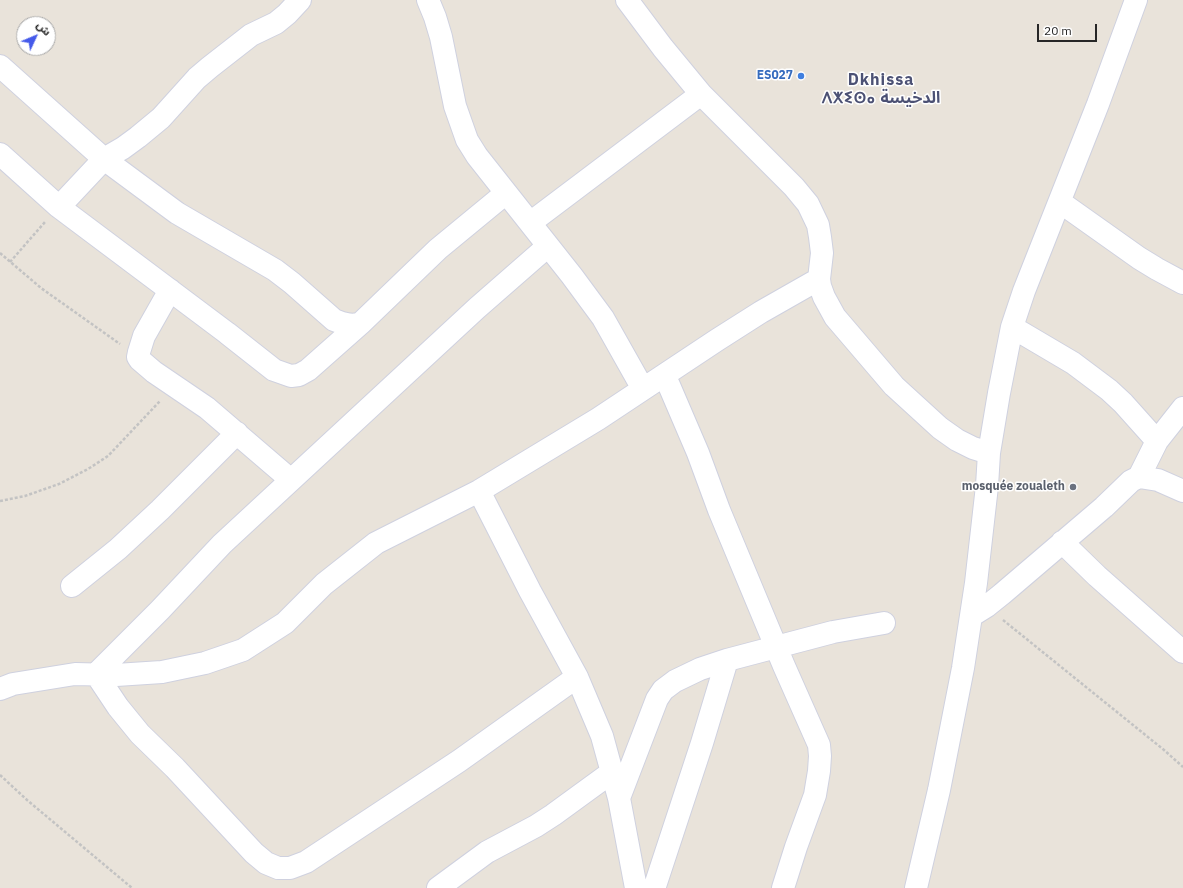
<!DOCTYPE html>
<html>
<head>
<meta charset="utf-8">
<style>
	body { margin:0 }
	#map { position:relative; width:1183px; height:888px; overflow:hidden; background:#e9e3da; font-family:"IBM Plex Sans","Noto Sans Arabic",sans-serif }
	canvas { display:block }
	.north { position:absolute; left:16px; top:16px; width:40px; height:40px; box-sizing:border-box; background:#fff; border:1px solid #a9a9a9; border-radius:50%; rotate:46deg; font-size:11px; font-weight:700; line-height:16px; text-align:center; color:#272727 }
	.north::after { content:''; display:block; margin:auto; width:14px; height:18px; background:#455aea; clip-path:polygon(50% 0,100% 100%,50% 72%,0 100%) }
	.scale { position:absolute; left:1037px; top:24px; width:60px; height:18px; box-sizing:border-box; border:2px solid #272727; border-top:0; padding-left:5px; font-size:12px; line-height:14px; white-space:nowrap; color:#272727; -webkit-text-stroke:3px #fff; paint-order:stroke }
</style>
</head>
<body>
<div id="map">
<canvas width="1183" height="888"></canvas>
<div class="north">ش</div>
<div class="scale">20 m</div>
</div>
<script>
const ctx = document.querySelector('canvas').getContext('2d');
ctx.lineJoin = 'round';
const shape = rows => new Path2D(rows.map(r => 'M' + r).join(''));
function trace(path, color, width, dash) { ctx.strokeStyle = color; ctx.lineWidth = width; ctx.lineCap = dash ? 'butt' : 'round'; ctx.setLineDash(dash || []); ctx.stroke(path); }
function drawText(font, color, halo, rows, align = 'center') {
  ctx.font = font + ' "IBM Plex Sans","Noto Sans Arabic","Noto Sans Tifinagh",sans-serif'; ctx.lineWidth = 3; ctx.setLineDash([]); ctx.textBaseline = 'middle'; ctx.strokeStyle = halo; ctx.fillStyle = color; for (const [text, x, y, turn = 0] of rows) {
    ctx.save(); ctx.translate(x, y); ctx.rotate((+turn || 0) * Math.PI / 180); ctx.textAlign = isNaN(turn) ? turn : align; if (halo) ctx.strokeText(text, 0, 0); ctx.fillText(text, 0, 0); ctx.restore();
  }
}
const path = shape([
	[0,253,41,288,120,344],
	[10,262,45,222],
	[0,501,25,496,59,484,88,469,108,456,160,401],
	[1003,620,1164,750,1183,767],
	[0,775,27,800,132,888]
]);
const minor = shape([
	[428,0,435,17,441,37,455,106,467,140,477,156,572,276,603,318,643,389],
	[627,0,663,48,701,94,794,187,808,204,818,225,820,237,822,253,819,279,820,286,824,297,835,317,894,386,940,428,957,440,973,448,989,453],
	[0,66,104,159,177,213,275,270,292,283,334,320,342,323,351,325,360,324,438,249,506,193],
	[0,154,59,207,227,333,274,370,291,376,299,375,308,370,360,324],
	[1060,202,1139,258,1157,269,1183,283],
	[59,207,104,159,123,148,138,137,161,118,197,78,210,67,251,35,276,23,287,14,300,0],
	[530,223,701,94],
	[548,246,477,308,222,544,160,610,96,674,118,707,140,734,175,768,254,853,266,863,278,868,290,868,306,862,459,761,577,677],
	[170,290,144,336,139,352,138,357,140,360,154,372,207,408,291,480],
	[1012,327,1073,363,1109,390,1123,403,1157,441],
	[665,376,698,453,719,510,784,666,819,745,820,756,819,771,815,795,796,847,783,888],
	[1139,477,1157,441,1183,408],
	[479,491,530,591,577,677,602,736,619,798,636,888],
	[1062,542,1097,576,1183,652],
	[72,586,118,549,160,510,237,433],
	[971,616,987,606,1002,594,1104,507,1131,481,1139,477,1158,480,1183,491],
	[0,689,13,684,75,674,116,675,162,672,205,663,243,650,285,623,324,584,376,543,479,491,598,419,717,340,761,312,819,279],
	[619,798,657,699,663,690,675,681,700,669,727,660,833,632,884,623],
	[655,886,702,743,727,660],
	[438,888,487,852,536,826,553,815,612,772],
	[916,888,939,790,963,668,976,583,987,486,989,453,999,393,1012,327,1024,291,1098,104,1136,0]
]);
const markers = [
	[801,76,4,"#3f7fe0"],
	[1073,487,4,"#6b7280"]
];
const shopNames = [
	["ES027",793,76]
];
const worshipNames = [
	["mosquée zoualeth",1065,487]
];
const districtNames = [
	["Dkhissa",881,80],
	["ⴷⵅⵉⵙⴰ الدخيسة",881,98]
];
trace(minor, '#cfd1df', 24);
trace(path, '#c3c3c3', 2.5, [3, 2]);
trace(minor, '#fff', 22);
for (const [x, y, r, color] of markers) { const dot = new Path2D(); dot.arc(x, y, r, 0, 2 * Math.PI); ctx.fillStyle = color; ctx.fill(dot); trace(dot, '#fff', 1.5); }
drawText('bold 12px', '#366cbe', '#fff', shopNames, 'right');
drawText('bold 12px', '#5b616d', '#fff', worshipNames, 'right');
ctx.letterSpacing = '1px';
drawText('bold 16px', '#4c5174', '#fff', districtNames);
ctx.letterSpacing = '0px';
</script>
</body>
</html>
